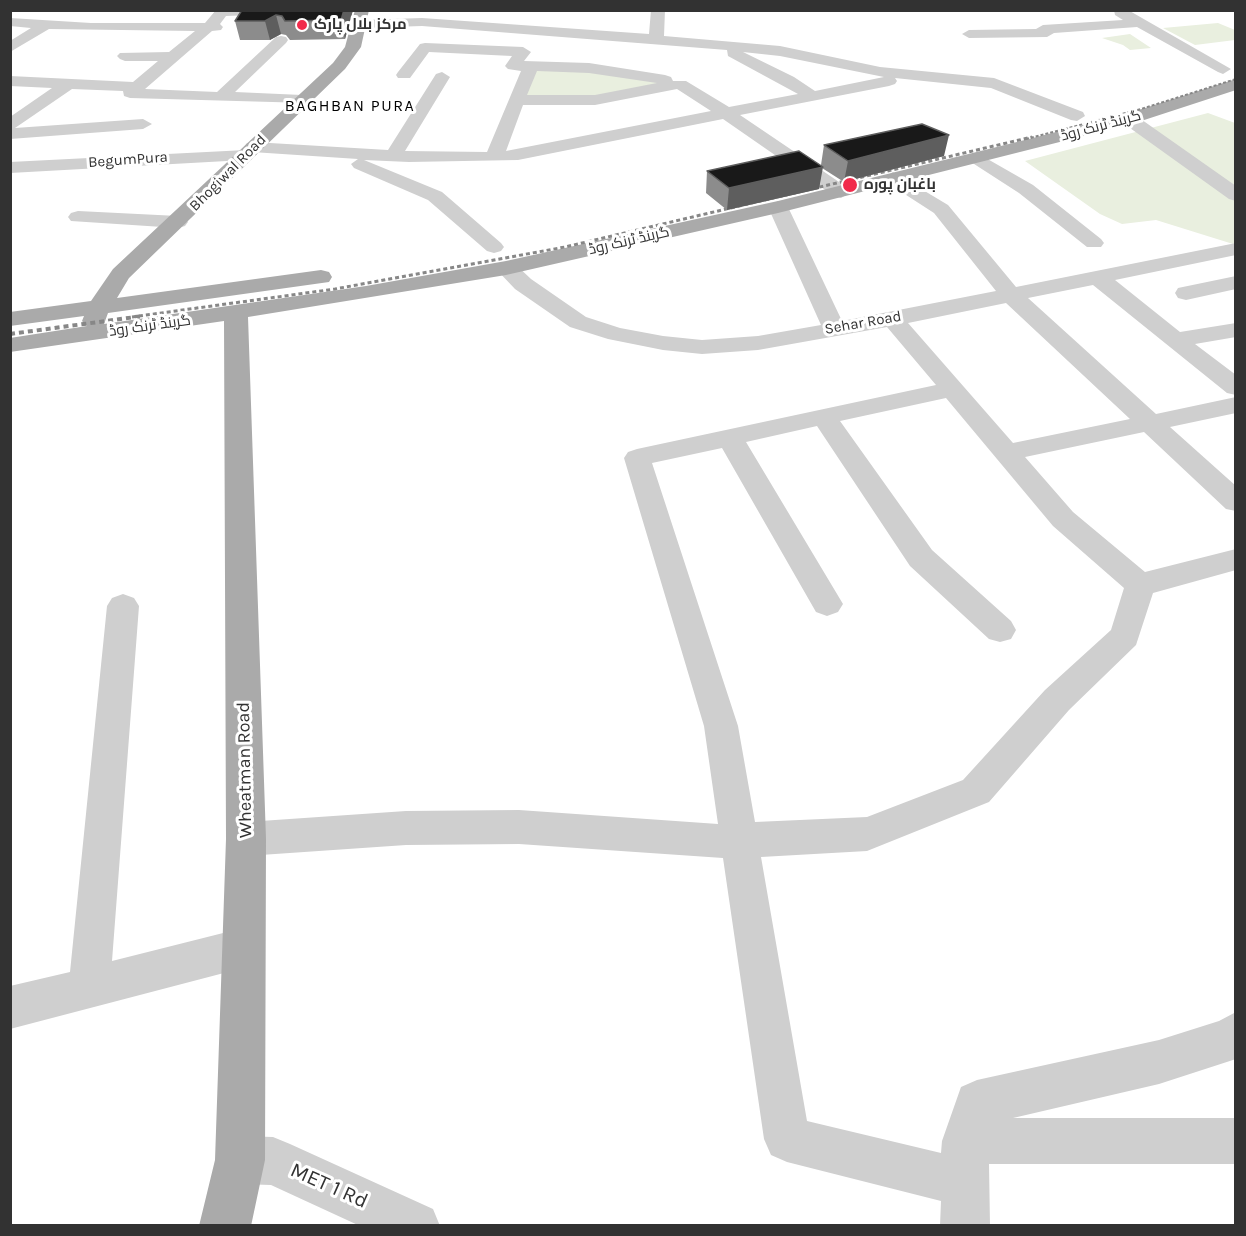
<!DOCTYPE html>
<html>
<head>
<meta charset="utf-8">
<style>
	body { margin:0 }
	#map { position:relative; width:1246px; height:1236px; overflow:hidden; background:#fff; font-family:Karla,sans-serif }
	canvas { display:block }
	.frame { position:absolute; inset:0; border:12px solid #323232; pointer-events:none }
</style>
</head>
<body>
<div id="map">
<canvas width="1246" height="1236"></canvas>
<div class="frame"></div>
</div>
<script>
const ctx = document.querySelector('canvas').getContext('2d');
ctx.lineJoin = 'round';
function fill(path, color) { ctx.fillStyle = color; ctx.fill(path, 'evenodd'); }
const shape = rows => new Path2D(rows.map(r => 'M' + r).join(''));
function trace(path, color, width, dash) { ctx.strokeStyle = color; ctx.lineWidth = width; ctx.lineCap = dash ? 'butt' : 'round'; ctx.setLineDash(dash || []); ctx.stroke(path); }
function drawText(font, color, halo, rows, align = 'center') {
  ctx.font = font + ' Karla,Cairo,sans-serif'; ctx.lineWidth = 6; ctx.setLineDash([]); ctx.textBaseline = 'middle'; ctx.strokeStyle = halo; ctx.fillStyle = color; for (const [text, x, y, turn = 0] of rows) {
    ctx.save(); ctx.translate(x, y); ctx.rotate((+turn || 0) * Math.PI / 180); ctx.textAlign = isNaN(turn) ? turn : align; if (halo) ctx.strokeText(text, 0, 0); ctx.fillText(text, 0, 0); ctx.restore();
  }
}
const green = shape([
	[1218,23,1235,30,1235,40,1195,45,1163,28],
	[1130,34,1151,48,1130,50,1123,45,1102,38],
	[531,66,589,68,680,84,595,100,519,100],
	[1208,113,1235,123,1235,243,1233,244,1156,220,1122,224,1100,214,1025,161]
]);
const minor = shape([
	[216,10,259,11,252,15,226,16,220,24,223,27,221,30,212,31,145,89,217,92,276,37,281,36,286,37,288,40,286,43,235,92,302,95,308,97,310,100,308,103,130,98,124,96,123,91,72,89,15,128,143,119,152,124,143,129,10,139,10,117,52,88,10,86,10,76,133,82,158,61,125,61,120,59,117,56,120,53,169,52,195,31,49,29,10,52,10,41,31,28,10,26,10,18,91,23,205,23,216,10],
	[651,10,665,10,664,36,780,46,880,67,994,78,1083,112,1085,116,1077,121,1071,120,991,88,895,78,897,81,895,84,889,86,740,115,848,188,851,192,841,198,834,196,723,119,518,160,409,162,364,160,442,192,501,243,504,247,501,251,494,253,487,251,428,200,354,168,351,164,358,159,252,152,254,155,251,159,245,160,10,173,10,162,246,150,244,147,247,143,253,142,388,150,436,74,442,72,450,77,405,151,487,152,521,71,508,69,505,66,512,56,429,52,410,78,398,78,396,75,398,72,420,44,425,43,523,47,531,52,524,61,589,63,665,75,671,77,673,81,686,81,729,107,798,94,728,56,727,50,422,26,361,28,354,24,361,20,422,18,649,34,651,10],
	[743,52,780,56,884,77,815,91,794,77,743,52],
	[537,71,589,73,657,83,595,95,527,95,537,71],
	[677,89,711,111,506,151,523,105,595,105,677,89],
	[1114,10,1128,10,1231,69,1223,74,1218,72,1137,27,1054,33,1047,37,969,38,962,34,969,30,1036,29,1043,25,1123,20,1115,15,1114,10],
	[1129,114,1135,115,1236,186,1236,201,1229,199,1123,123,1121,119,1123,115,1129,114],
	[977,153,1033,185,1101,239,1104,243,1101,247,1087,247,1019,193,971,162,968,158,977,153],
	[893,172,948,205,1016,287,1236,243,1236,255,1115,280,1180,332,1236,323,1236,337,1195,344,1236,375,1236,395,1227,393,1093,285,1028,298,1156,414,1236,397,1236,413,1170,427,1236,486,1236,511,1226,509,1144,432,1025,457,1073,512,1145,572,1236,549,1236,570,1153,593,1136,645,1069,710,989,802,867,851,761,857,807,1121,941,1153,942,1141,961,1087,977,1080,1159,1040,1219,1021,1236,1012,1236,1059,1159,1084,1013,1118,1236,1118,1236,1164,989,1164,990,1226,940,1226,941,1201,787,1162,771,1155,764,1139,723,858,519,844,406,845,246,856,233,851,227,839,233,827,246,822,406,811,519,810,718,824,704,726,624,458,628,452,637,449,936,385,887,327,758,350,702,354,663,350,608,339,570,327,515,289,495,268,498,263,514,263,531,279,586,317,620,328,663,336,702,340,758,336,821,325,768,207,778,201,788,207,842,321,996,291,934,213,886,182,884,178,893,172],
	[1006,303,1130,419,1013,443,908,323,1006,303],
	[946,398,1053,526,1124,588,1111,630,1045,690,963,780,867,817,755,822,738,726,652,463,722,448,816,612,827,616,838,612,843,604,746,442,817,426,910,566,989,639,1000,642,1011,639,1016,630,1011,621,932,550,840,421,946,398],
	[78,211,178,216,185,218,188,222,185,226,178,228,71,221,68,217,71,213,78,211],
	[1236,276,1236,289,1186,300,1178,298,1175,293,1178,288,1236,276],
	[123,594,134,598,139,606,112,961,243,928,258,934,264,948,258,962,243,968,10,1029,10,986,70,972,107,606,112,598,123,594],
	[240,1136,273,1137,290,1144,433,1209,440,1226,360,1226,271,1185,240,1184,223,1177,216,1160,223,1143,240,1136]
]);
const major = shape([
	[355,10,369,10,361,47,345,69,129,278,117,298,321,270,329,272,332,277,329,282,108,313,104,324,366,286,506,261,778,201,1013,143,1123,115,1236,79,1236,90,1135,123,778,213,506,275,248,317,266,839,265,1160,251,1226,199,1226,215,1160,226,839,224,321,10,352,10,338,87,326,82,321,84,316,10,326,10,312,91,301,113,269,333,63,345,47,355,10]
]);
const railFar2 = shape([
	[1026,139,1141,109,1236,79]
]);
const railFar1 = shape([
	[132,317,335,289,565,247,1032,137]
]);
const rail = shape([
	[10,334,143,316]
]);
const wall = shape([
	[242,10,353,10,345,39,290,40,286,35,281,34,270,40,240,40,235,21],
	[824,145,944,156,844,182,822,168,819,189,727,210,706,193,707,171,821,165]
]);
const shadedWall = shape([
	[344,10,353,10,345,39,341,20],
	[276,15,281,34,270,40,265,21],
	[949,135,944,156,844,182,848,161],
	[823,167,819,189,727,210,729,188]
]);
const building = shape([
	[242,10,344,10,341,20,285,21,282,16,276,15,265,21,235,21,242,10],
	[922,124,949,135,848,161,824,145,922,124],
	[799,151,823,167,729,188,707,171,799,151]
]);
const markers = [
	[302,25,6,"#f12b4b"],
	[850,185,8,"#f12b4b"]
];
const farPoinames = [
	["مرکز بلال پارک",314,25],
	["باغبان پورہ",864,185]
];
const farStreetnames = [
	["گرینڈ ٹرنک روڈ",1101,126,-15],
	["BegumPura",128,160,-4],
	["Bhogiwal Road",228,173,-45],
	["گرینڈ ٹرنک روڈ",629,241,-13],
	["Sehar Road",863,323,-10],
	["گرینڈ ٹرنک روڈ",150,326,-8]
];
const farNeighbourhoodnames = [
	["BAGHBAN PURA",350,106]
];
const streetNames = [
	["Wheatman Road",245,770,-91]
];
const nearStreetnames = [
	["MET 1 Rd",329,1186,24]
];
fill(green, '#e9efdf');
fill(minor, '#cfcfcf');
fill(major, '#aaa');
trace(railFar2, '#878787', 2, [3, 2]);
trace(railFar1, '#878787', 3, [4, 3]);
trace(rail, '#878787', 4, [5, 4]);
fill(wall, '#8c8c8c');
fill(shadedWall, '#5e5e5e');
fill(building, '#191919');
trace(building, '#5e5e5e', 1.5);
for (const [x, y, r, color] of markers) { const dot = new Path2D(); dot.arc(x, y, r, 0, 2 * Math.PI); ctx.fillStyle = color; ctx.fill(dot); trace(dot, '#fff', 2); }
drawText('bold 15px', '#323232', '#fff', farPoinames, 'left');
drawText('15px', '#323232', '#fff', farStreetnames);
ctx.letterSpacing = '1.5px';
drawText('16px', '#000', '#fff', farNeighbourhoodnames);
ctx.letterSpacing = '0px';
drawText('18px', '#323232', '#fff', streetNames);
drawText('21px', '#323232', '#fff', nearStreetnames);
</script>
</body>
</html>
